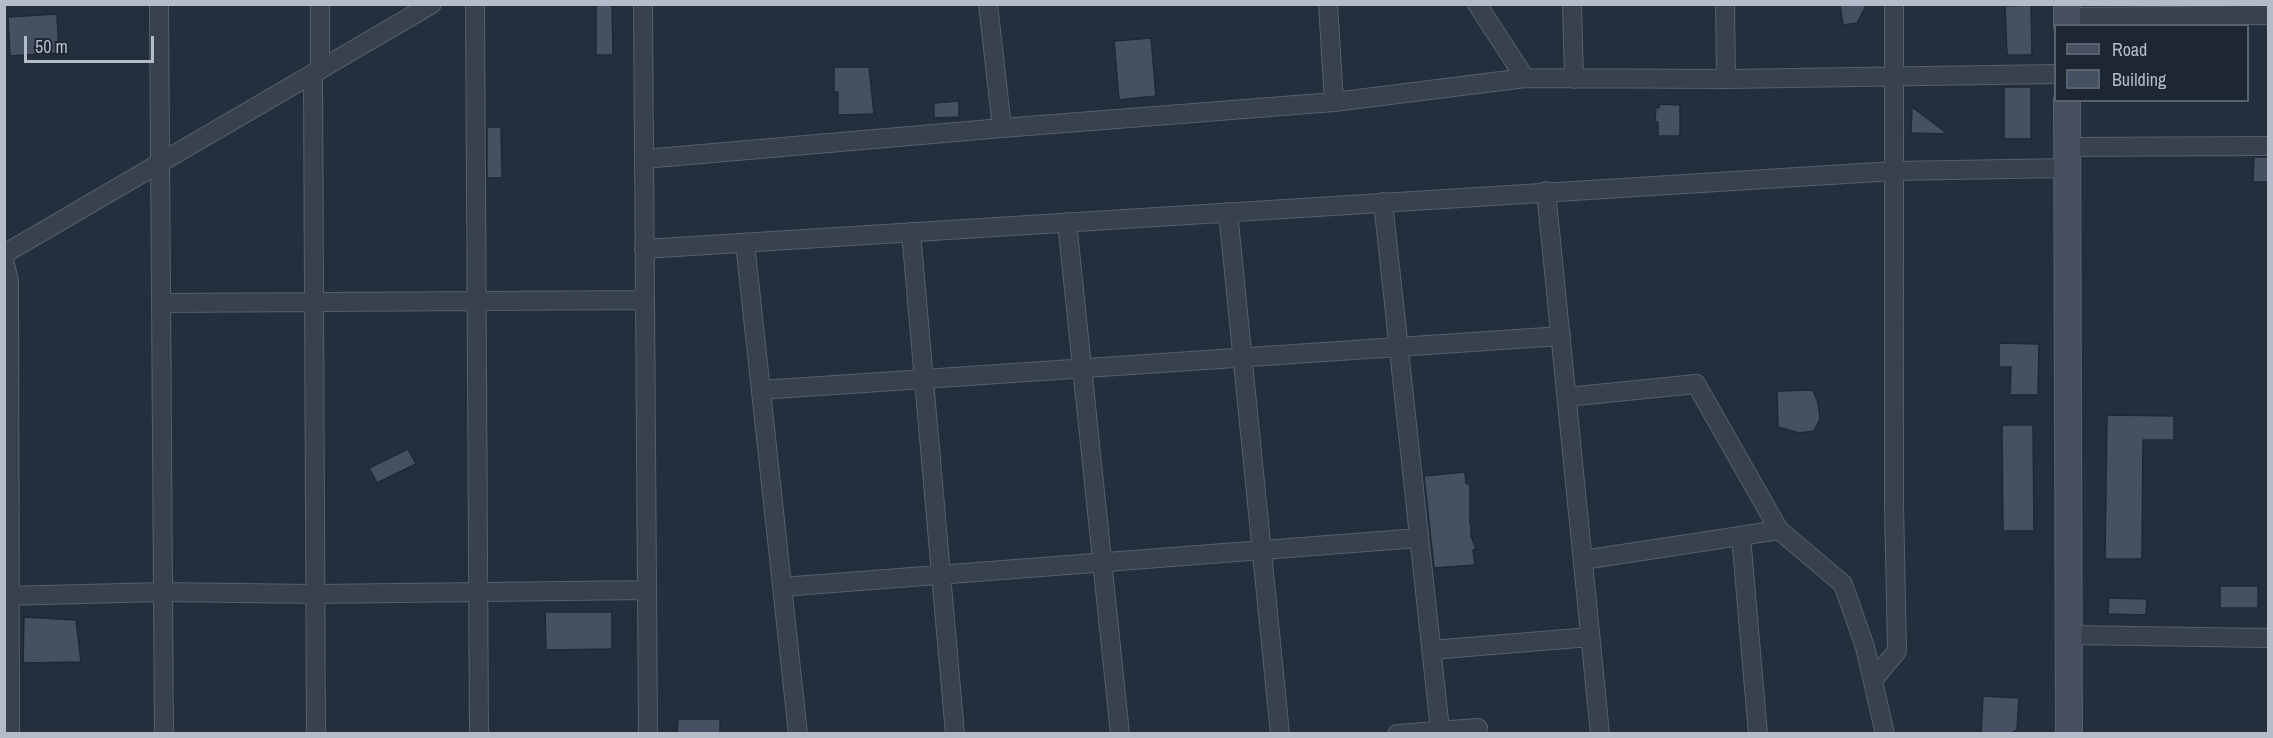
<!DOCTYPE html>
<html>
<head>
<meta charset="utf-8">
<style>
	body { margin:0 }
	#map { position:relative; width:2273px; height:738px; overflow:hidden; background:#242f3e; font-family:"Archivo Narrow",sans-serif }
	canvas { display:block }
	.frame { position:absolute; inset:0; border:6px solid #b4bcc9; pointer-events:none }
	.legend { position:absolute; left:2054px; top:24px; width:195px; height:78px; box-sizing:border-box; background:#1d2633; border:2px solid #59626f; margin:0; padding:8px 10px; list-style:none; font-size:18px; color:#b4bcc9 }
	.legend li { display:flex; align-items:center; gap:12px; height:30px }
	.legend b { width:30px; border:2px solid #59626f }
	.scale { position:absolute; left:24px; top:36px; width:130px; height:27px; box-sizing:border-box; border:3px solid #b4bcc9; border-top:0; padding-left:8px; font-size:18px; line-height:21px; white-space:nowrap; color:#b4bcc9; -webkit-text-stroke:4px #1d2633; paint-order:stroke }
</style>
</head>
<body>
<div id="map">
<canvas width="2273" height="738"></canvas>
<div class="frame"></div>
<ul class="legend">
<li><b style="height:8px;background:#465061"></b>Road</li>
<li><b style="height:16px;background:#455162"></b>Building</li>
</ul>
<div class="scale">50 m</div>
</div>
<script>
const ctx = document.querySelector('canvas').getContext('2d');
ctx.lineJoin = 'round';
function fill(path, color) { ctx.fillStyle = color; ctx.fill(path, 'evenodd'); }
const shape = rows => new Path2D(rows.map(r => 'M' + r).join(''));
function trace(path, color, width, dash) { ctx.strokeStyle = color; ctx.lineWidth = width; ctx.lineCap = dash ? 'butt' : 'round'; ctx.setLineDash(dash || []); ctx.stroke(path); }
const building = shape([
	[596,4,612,4,613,55,596,55,596,4],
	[1840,4,1867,4,1857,23,1843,25,1840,4],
	[2031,5,2032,55,2007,55,2005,6,2031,5],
	[57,14,59,53,10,56,8,17,57,14],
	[1151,38,1156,96,1119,100,1114,41,1151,38],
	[834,67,869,67,874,114,838,115,838,92,834,92,834,67],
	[2004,87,2031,87,2031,139,2004,139,2004,87],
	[959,101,959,117,934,118,934,103,959,101],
	[1659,104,1680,105,1680,136,1658,136,1658,122,1655,122,1656,107,1659,108,1659,104],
	[1912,107,1948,134,1911,133,1912,107],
	[487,127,501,127,502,178,487,178,487,127],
	[2254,157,2268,157,2268,182,2253,182,2254,157],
	[1999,343,2039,344,2038,395,2010,395,2011,367,1999,367,1999,343],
	[1813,390,1818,403,1820,419,1814,431,1799,433,1778,427,1777,391,1813,390],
	[2107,415,2174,416,2174,440,2143,440,2142,559,2105,559,2107,415],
	[2002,425,2033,425,2034,531,2003,531,2002,425],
	[408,449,416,464,377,483,369,468,408,449],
	[1465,472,1466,483,1470,485,1470,524,1471,524,1471,536,1476,549,1473,550,1475,565,1434,568,1424,476,1465,472],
	[2220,586,2258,586,2258,608,2220,608,2220,586],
	[2109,598,2147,599,2146,615,2108,614,2109,598],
	[545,612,612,612,612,649,546,650,545,612],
	[24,617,76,620,81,662,23,663,24,617],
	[1983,696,2019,698,2017,730,2010,734,1981,734,1983,696],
	[678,719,720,719,720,734,677,734,678,719]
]);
const street = shape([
	[159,4,164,734],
	[320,4,320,70],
	[475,4,479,734],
	[643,4,648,734],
	[988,4,1002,128],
	[1328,4,1334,102],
	[1477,4,1525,78],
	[1572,4,1574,79],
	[1725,4,1726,79],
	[2067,17,2268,15],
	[313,74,316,734],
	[2067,147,2268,146],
	[644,159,1002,128,1334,102,1525,78,1726,79,2056,74],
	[1546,191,1600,734],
	[1383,202,1440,730],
	[1228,212,1280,734],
	[1067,222,1120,734],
	[911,232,955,734],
	[745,243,798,734],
	[644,249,1894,171,2067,168],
	[4,254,432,4],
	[4,260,9,281,10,734],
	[161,303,644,300],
	[761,390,1561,336],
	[1567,397,1696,384,1779,530,1583,560],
	[1779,530,1843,584,1865,647,1885,734],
	[1741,536,1758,734],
	[782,587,1419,538],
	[4,596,163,592,315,594,647,590],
	[2069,635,2268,638],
	[1431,650,1590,637],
	[1873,680,1897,651,1894,505,1894,4],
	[1397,734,1478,728]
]);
const secondary = shape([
	[2067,4,2067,26],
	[2067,100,2069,734]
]);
fill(building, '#455162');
trace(building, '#1f2835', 1.5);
trace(street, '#565f6c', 20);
trace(secondary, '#565f6c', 28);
trace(street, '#38414e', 18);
trace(secondary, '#465061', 26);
</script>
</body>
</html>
